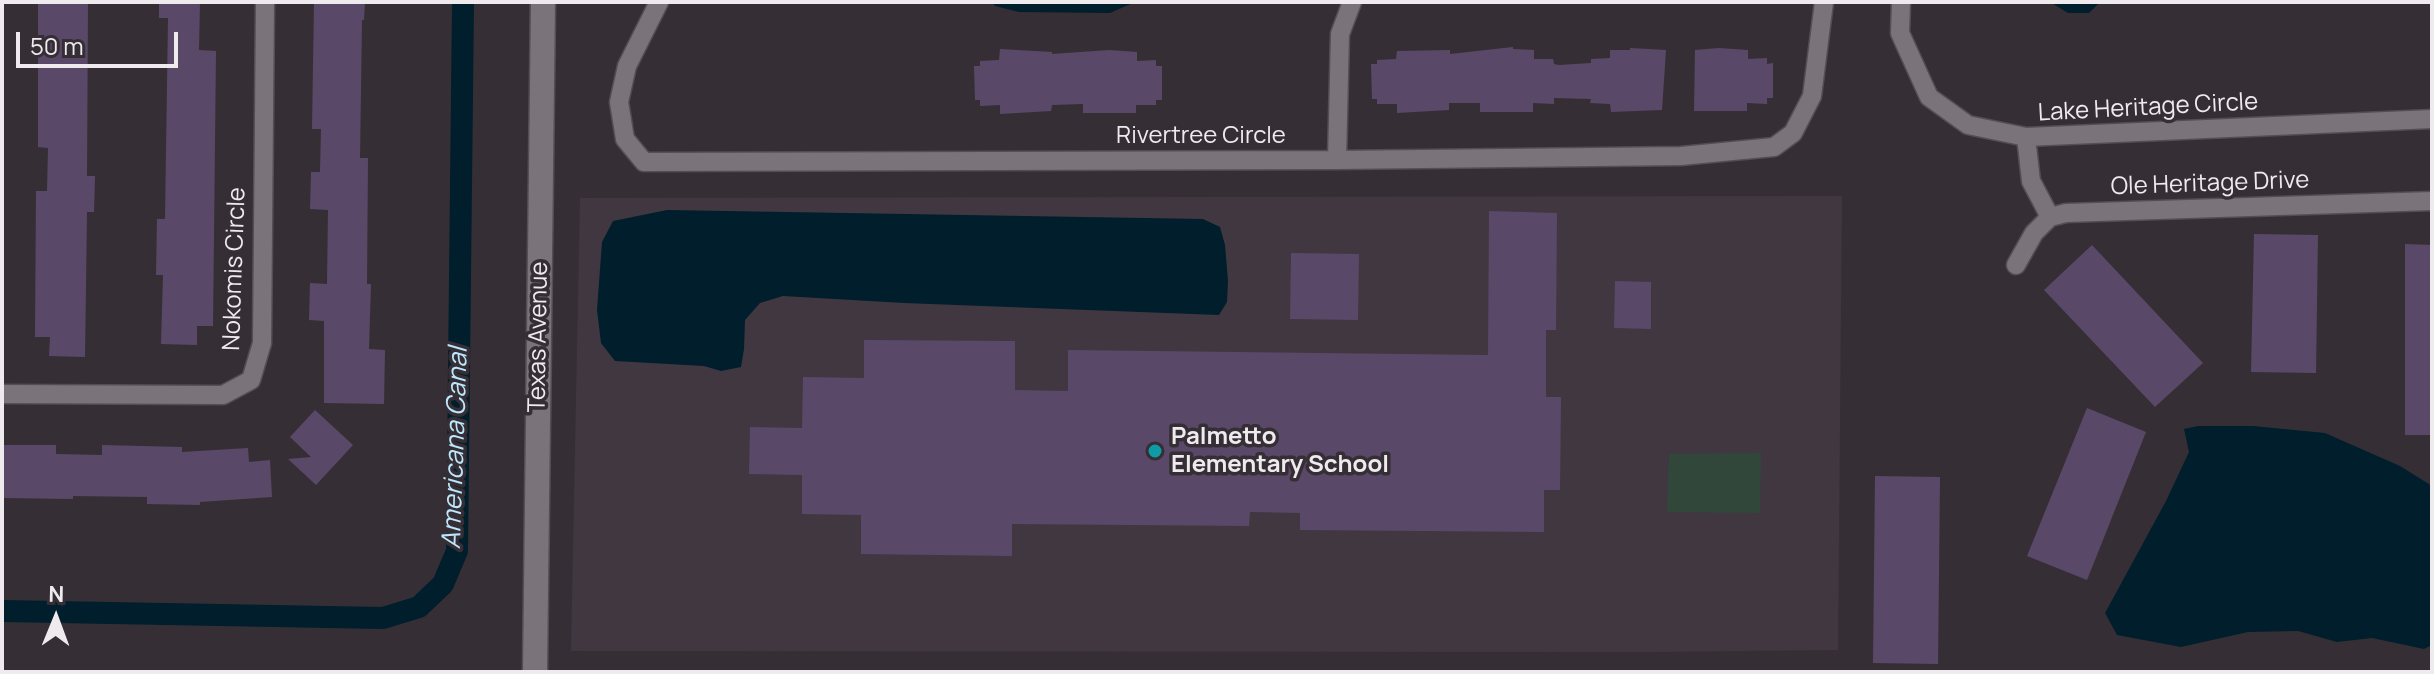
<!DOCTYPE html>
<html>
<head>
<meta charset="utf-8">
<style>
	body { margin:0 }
	#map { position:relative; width:2434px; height:674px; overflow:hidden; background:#352f35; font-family:Manrope,sans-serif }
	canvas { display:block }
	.frame { position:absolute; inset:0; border:4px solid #eeeaee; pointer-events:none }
	.north { position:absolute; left:16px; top:578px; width:80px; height:80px; -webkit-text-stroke:6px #352f35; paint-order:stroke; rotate:1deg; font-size:22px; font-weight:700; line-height:32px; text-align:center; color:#eeeaee }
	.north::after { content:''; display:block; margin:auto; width:28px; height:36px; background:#eeeaee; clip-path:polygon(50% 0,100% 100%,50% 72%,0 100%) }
	.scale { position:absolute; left:16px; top:32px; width:162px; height:36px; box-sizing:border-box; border:4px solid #eeeaee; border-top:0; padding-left:10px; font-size:24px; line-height:28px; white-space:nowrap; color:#eeeaee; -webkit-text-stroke:6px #352f35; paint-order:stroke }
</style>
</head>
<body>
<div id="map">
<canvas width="2434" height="674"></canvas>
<div class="frame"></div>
<div class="north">N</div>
<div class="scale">50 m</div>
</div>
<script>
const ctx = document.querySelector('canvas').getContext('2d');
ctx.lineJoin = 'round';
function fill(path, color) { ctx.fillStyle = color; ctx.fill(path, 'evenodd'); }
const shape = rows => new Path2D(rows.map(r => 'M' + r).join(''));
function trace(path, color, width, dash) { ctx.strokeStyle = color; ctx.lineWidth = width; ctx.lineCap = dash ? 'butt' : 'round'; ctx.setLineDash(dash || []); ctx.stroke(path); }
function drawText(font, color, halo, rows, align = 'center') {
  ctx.font = font + ' Manrope,sans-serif'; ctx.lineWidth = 7; ctx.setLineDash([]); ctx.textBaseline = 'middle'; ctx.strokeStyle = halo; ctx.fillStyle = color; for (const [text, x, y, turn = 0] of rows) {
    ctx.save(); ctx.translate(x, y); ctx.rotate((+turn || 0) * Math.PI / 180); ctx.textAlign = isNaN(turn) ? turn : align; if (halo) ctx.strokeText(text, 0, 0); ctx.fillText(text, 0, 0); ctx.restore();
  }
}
const built = shape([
	[1842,196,1838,650,1643,652,571,651,580,198]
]);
const green = shape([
	[1761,453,1760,513,1667,512,1669,454]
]);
const water = shape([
	[992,2,1135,2,1110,13,1019,12,995,6],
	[2050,2,2100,2,2089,13,2068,13],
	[667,210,1203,219,1220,227,1225,245,1228,281,1227,302,1219,315,904,303,783,296,760,303,745,320,744,349,741,367,721,371,704,366,615,361,601,343,597,310,602,242,613,221],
	[2198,426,2253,426,2325,433,2400,466,2432,486,2432,645,2424,649,2372,638,2337,642,2298,631,2248,632,2181,647,2117,635,2105,613,2166,501,2189,452,2184,429]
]);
const canal = shape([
	[2,611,383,618,419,607,443,584,457,551,463,2]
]);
const building = shape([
	[38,2,88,2,87,176,95,176,94,212,87,212,85,357,49,356,50,337,35,337,36,191,47,191,48,148,38,147],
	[159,2,200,2,199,50,216,51,213,326,197,326,197,345,161,344,163,275,156,275,157,219,165,219,168,18,159,18],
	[314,2,365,2,364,20,362,20,360,158,368,158,367,284,371,284,369,349,385,350,384,404,324,403,324,321,309,320,310,283,327,284,328,210,310,209,311,172,320,172,321,129,312,129],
	[1513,47,1513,49,1534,50,1534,59,1553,59,1554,64,1559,65,1591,63,1591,59,1610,58,1610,50,1630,50,1630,48,1666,50,1662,110,1611,112,1610,104,1590,103,1591,99,1554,98,1554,104,1533,103,1533,112,1480,112,1480,103,1449,103,1449,110,1397,113,1397,104,1377,104,1377,99,1372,99,1371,64,1377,64,1377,60,1396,59,1397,51,1450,50,1450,54],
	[1719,48,1748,50,1748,59,1767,58,1767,64,1773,63,1773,98,1767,98,1767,104,1747,103,1747,111,1694,111,1695,50],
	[1000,49,1052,52,1052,54,1109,50,1137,52,1137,61,1156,60,1156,66,1162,66,1162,100,1156,100,1156,105,1136,105,1136,113,1083,113,1083,104,1052,105,1051,111,1000,114,1000,105,980,106,980,100,975,100,974,66,980,66,980,61,999,60],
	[1489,211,1557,213,1556,330,1546,330,1546,397,1561,397,1560,490,1544,490,1544,532,1300,530,1300,513,1250,512,1249,526,1012,524,1012,556,861,554,861,515,802,514,802,475,749,474,750,427,802,428,803,377,864,378,864,340,1015,341,1015,390,1068,391,1068,350,1488,355],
	[2254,234,2318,235,2316,373,2251,372],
	[2405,244,2432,245,2432,435,2405,435],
	[2092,245,2203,363,2155,407,2044,290],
	[1291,253,1359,254,1358,320,1290,319],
	[1615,281,1651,282,1651,329,1614,328],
	[2087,408,2146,432,2087,580,2027,556],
	[315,410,353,445,316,485,288,459,311,457,290,437],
	[2,445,56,445,56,454,102,455,102,445,182,447,182,452,248,448,249,462,270,460,272,497,200,502,200,505,147,504,147,497,73,496,73,499,2,498],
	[1875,476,1940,477,1938,664,1873,663]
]);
const street = shape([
	[659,2,627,66,619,102,625,139,644,162,1337,160,1681,156,1774,147,1793,133,1812,96,1824,2],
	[1901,2,1900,33,1929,97,1968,125,2026,137,2432,119],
	[2026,137,2031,181,2050,217],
	[1337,160,1340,34,1352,2],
	[2016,265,2034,233,2050,217,2066,213,2432,201],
	[2,394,223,395,251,380,262,343,265,2]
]);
const secondary = shape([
	[535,672,543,2]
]);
const markers = [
	[1155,451,8,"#0f9aa8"]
];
const streetNames = [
	["Lake Heritage Circle",2148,108,-3],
	["Rivertree Circle",1201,136],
	["Ole Heritage Drive",2210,184,-2],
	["Nokomis Circle",235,269,-88],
	["Texas Avenue",539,337,-89]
];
const poiNames = [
	["Palmetto",1171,437],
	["Elementary School",1171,465]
];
const waterNames = [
	["Americana Canal",456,448,-88]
];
fill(built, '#413741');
fill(green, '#31473a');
fill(water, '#001e2c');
trace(canal, '#001e2c', 22);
fill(building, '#5a4869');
trace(street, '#534e53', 21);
trace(secondary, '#534e53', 27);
trace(street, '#7a737a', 18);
trace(secondary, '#7a737a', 24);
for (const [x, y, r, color] of markers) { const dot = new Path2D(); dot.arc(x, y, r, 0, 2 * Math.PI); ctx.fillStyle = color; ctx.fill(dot); trace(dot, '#352f35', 3); }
drawText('24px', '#eeeaee', '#352f35', streetNames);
drawText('bold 24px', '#eeeaee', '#352f35', poiNames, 'left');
drawText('italic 26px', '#bee7fe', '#352f35', waterNames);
</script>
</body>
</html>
